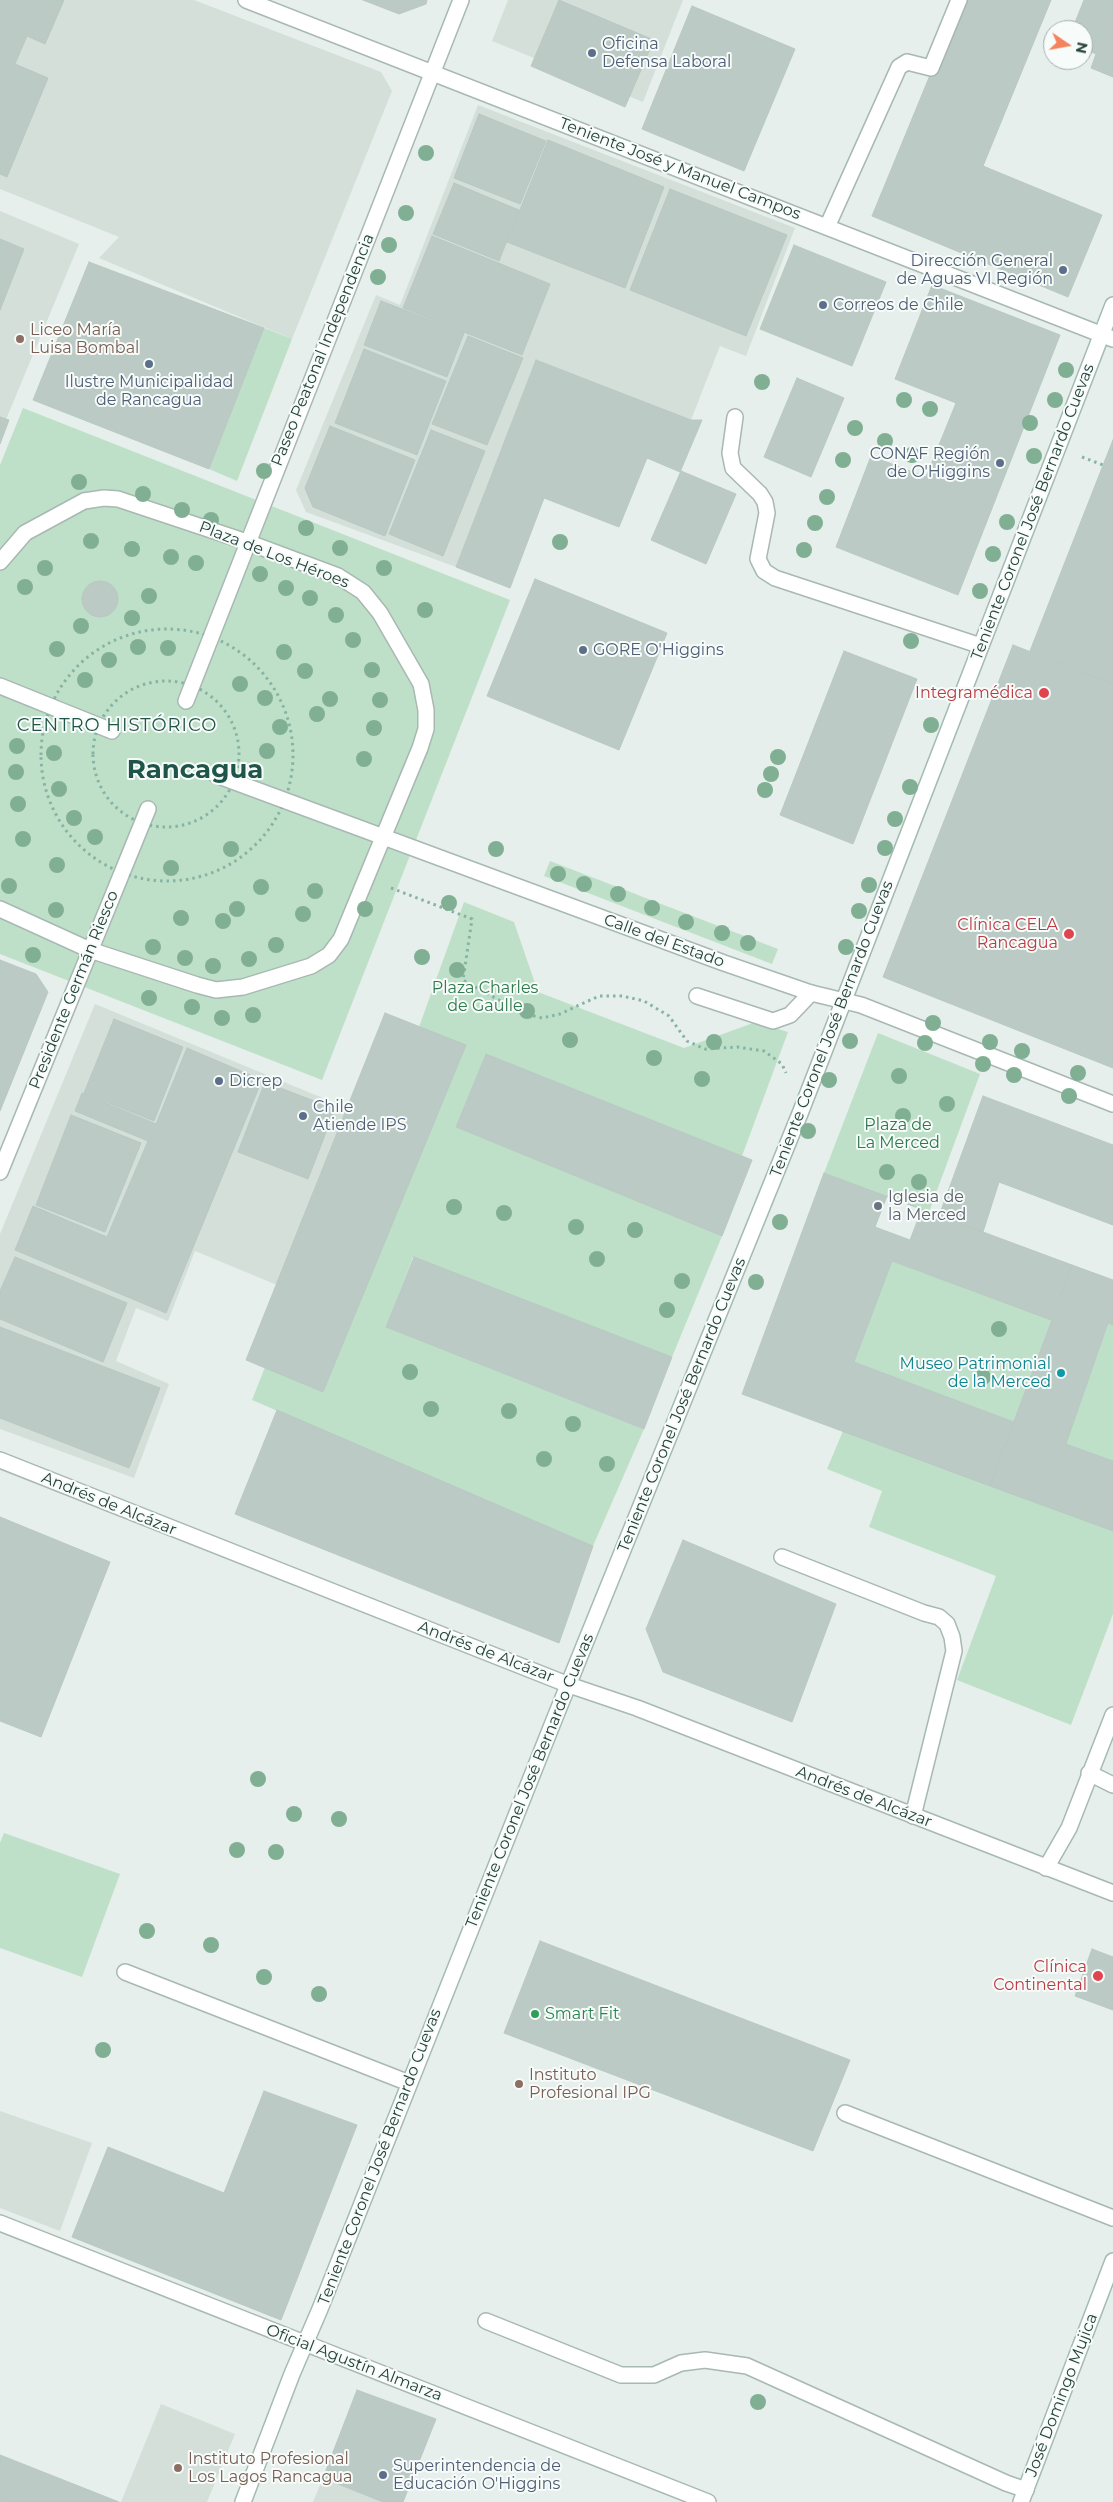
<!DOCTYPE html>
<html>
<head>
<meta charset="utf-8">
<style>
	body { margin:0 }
	#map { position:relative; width:1113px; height:2502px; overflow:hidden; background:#e6efeb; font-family:Montserrat,sans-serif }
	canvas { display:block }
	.north { position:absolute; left:1043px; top:20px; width:50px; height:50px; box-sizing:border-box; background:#f7fbf9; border:1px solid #a3b1ad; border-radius:50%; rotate:102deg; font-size:14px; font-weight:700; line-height:20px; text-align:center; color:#24423a }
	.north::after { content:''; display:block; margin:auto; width:18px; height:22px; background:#f4845f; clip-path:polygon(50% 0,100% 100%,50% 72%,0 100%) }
</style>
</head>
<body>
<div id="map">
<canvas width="1113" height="2502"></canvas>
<div class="north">N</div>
</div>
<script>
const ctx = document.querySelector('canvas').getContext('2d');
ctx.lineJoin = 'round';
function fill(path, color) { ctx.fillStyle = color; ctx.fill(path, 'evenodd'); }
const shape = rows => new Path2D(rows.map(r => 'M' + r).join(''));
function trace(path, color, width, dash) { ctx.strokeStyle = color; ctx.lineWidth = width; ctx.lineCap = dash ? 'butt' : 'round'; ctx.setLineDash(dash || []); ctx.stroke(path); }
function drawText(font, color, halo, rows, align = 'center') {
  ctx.font = font + ' Montserrat,sans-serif'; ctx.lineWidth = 4; ctx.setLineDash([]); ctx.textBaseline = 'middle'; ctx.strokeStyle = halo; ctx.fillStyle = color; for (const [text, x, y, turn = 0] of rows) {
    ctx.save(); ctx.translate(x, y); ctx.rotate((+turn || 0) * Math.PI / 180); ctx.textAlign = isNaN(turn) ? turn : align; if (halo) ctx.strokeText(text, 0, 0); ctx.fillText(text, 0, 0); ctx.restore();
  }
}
const built = shape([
	[0,0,194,0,381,72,392,91,292,339,99,258,119,237,0,189],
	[508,0,683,0,643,102,492,41],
	[478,105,795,228,746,356,720,346,691,420,536,360,456,567,306,512,296,490,376,295,400,305],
	[0,211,79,244,0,434],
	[95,1004,347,1108,277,1285,195,1251,168,1321,136,1308,116,1361,169,1384,134,1478,0,1429,0,1234],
	[0,2111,92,2143,60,2231,0,2208],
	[161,2404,235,2434,207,2502,121,2502],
	[323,2478,383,2502,313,2502]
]);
const green = shape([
	[264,328,292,339,237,481,209,469],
	[23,408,510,600,322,1080,0,954,0,465],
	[550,861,778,949,772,964,544,876],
	[464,902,514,922,538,992,684,1048,756,1022,788,1032,742,1156,486,1054,456,1127,722,1236,672,1357,413,1257,386,1327,644,1429,593,1546,252,1400,265,1367,323,1392,465,1046,419,1027],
	[878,1033,980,1074,929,1212,824,1173],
	[892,1261,1051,1320,1014,1422,854,1362],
	[1108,1323,1113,1325,1113,1461,1066,1444],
	[843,1431,1113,1531,1113,1614,1071,1725,957,1680,996,1576,869,1527,882,1491,827,1469],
	[4,1833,120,1874,82,1977,0,1948,0,1843]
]);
const building = shape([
	[0,0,64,0,45,44,27,36,15,64,48,78,7,177,0,174,0,0],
	[363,0,427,0,426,4,399,14,363,0],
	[559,0,654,40,625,107,531,66,559,0],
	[961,0,1051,0,983,166,1102,215,1068,297,872,216,961,0],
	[1084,0,1113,0,1113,77,1091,68,1096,54,1083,48,1083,30,1072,30,1084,0],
	[692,6,795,49,744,171,642,129,692,6],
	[479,114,546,141,520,204,454,178,479,114],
	[548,140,664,187,625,288,507,242,548,140],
	[454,183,519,210,499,261,433,234,454,183],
	[670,189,787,235,746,336,630,290,670,189],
	[432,236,550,284,522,355,403,308,432,236],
	[0,239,24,249,0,310,0,239],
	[794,245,886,282,852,366,760,329,794,245],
	[89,262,264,328,209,469,33,400,89,262],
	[932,285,1060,335,958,595,836,547,871,456,926,477,956,403,895,379,932,285],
	[381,301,464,333,447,377,364,345,381,301],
	[468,336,523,358,487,445,432,424,468,336],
	[364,349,446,381,417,455,335,423,364,349],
	[536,360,691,420,702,420,680,472,647,458,619,527,544,498,510,588,456,567,536,360],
	[797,378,844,398,811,477,764,457,797,378],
	[0,417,9,420,0,444,0,417],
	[330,426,415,460,385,536,313,507,305,488,330,426],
	[431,430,485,451,443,556,389,534,431,430],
	[1113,440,1113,684,1030,651,1113,440],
	[681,471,736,494,706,564,651,540,681,471],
	[535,579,667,633,619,750,487,696,535,579],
	'82 599a18 18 0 1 1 36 0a18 18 0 1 1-36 0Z',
	[1013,645,1113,684,1113,1068,883,977,1013,645],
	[844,651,917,679,853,844,780,815,844,651],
	[0,960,36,974,48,992,0,1111,0,960],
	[385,1013,466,1045,323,1392,246,1360,385,1013],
	[114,1019,183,1047,154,1121,84,1093,114,1019],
	[187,1048,262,1080,166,1313,15,1250,33,1206,107,1237,148,1141,75,1111,82,1093,156,1124,187,1048],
	[486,1054,752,1160,722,1236,456,1127,486,1054],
	[265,1082,335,1109,308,1179,238,1152,265,1082],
	[983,1096,1113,1145,1113,1225,999,1182,983,1232,939,1216,983,1096],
	[71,1115,141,1143,105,1232,36,1205,71,1115],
	[824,1173,1072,1265,1051,1320,892,1261,854,1362,1014,1422,990,1486,742,1394,824,1173],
	[887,1196,922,1209,910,1240,875,1227,887,1196],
	[15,1257,127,1303,103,1362,0,1319,0,1291,15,1257],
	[414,1257,672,1357,644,1429,386,1327,414,1257],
	[1072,1265,1113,1280,1113,1325,1108,1323,1066,1444,1113,1461,1113,1531,990,1486,1072,1265],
	[0,1327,160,1388,129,1468,0,1418,0,1327],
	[277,1410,593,1546,559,1643,235,1514,277,1410],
	[0,1517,110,1562,41,1737,0,1721,0,1517],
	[683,1540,836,1604,792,1722,663,1672,646,1629,683,1540],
	[540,1941,850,2060,813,2151,504,2033,540,1941],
	[1092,1949,1113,1957,1113,2010,1075,1996,1092,1949],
	[264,2091,357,2125,281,2320,72,2237,108,2147,224,2193,264,2091],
	[357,2390,436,2419,403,2502,383,2502,323,2478,357,2390],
	[0,2455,119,2502,0,2502,0,2455]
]);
const path = shape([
	[1082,457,1103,465],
	'41 755a126 126 0 1 1 252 0a126 126 0 1 1-252 0Z',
	'93 754a73 73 0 1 1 146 0a73 73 0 1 1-146 0Z',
	[391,888,472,919,463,980,522,1013,542,1018,560,1014,599,996,622,996,644,1001,669,1016,687,1041,705,1049,737,1047,764,1051,782,1064,786,1073]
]);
const lane = shape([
	[827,227,899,67,907,62,931,68,959,0],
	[735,417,730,453,733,468,760,494,765,502,767,513,758,559,764,571,775,578,981,646],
	[697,996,773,1021,790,1015,811,993],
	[782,1557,924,1613,939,1617,947,1624,952,1637,954,1651,913,1816],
	[1089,1773,1113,1785],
	[1046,1868,1069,1828,1113,1715],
	[125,1972,409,2083],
	[845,2113,1113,2218],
	[486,2321,621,2375,654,2375,681,2363,705,2360,747,2366,1006,2483,1026,2490]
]);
const street = shape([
	[246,0,1113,339],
	[0,562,25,533,84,501,104,498,118,499,247,542,338,576,363,592,380,613,421,684,426,710,426,729,420,748,341,939,329,955,311,966,243,987,216,990,197,985,90,950,0,909],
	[0,686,112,731],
	[186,701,461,0],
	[216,775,724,963,811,993,861,1005,1113,1104],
	[0,1172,148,809],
	[0,1460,569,1685,637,1708,1113,1893],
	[0,2223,708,2502]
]);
const secondary = shape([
	[243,2502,292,2374,320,2309,554,1720,801,1111,1113,305],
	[1021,2502,1113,2261]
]);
const trees = [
	[426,153],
	[406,213],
	[389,245],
	[378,277],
	[1066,370],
	[762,382],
	[904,400],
	[1055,400],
	[930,409],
	[1030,423],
	[855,428],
	[885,441],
	[912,455],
	[1034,456],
	[843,460],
	[264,471],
	[79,482],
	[143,494],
	[827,497],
	[182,510],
	[211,520],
	[1007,522],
	[815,523],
	[306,528],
	[91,541],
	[560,542],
	[340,548],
	[132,549],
	[804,550],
	[993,554],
	[171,557],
	[196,563],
	[45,568],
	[384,568],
	[260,574],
	[25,587],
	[286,588],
	[980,591],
	[149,596],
	[310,598],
	[425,610],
	[336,615],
	[132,618],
	[81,626],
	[353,640],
	[911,641],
	[138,647],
	[168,648],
	[57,649],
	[284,652],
	[109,660],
	[372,670],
	[305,671],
	[85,680],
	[240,684],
	[265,698],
	[330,699],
	[380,700],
	[317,714],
	[931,725],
	[280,727],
	[374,728],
	[17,746],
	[267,751],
	[54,753],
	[778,757],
	[364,759],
	[16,772],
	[771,774],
	[910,787],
	[59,789],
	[765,790],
	[18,804],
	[74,818],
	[895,819],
	[95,837],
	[23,839],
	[885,848],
	[231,849],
	[496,849],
	[57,865],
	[171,868],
	[558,874],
	[584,884],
	[869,885],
	[9,886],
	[261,887],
	[315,891],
	[618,894],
	[449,903],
	[652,908],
	[237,909],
	[365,909],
	[56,910],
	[859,911],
	[303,914],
	[181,918],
	[223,921],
	[686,922],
	[722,933],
	[748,943],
	[276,945],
	[153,947],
	[846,947],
	[33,955],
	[422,957],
	[185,958],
	[249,959],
	[213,966],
	[457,970],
	[149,998],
	[192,1007],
	[527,1011],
	[253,1015],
	[222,1018],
	[933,1023],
	[570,1040],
	[850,1041],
	[714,1042],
	[990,1042],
	[925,1043],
	[1022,1051],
	[654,1058],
	[983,1064],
	[1078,1073],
	[1014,1075],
	[899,1076],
	[702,1079],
	[829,1080],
	[1069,1096],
	[947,1104],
	[903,1116],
	[808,1131],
	[887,1172],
	[919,1182],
	[454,1207],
	[504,1213],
	[780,1222],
	[576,1227],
	[635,1230],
	[597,1259],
	[682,1281],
	[756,1282],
	[667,1310],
	[999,1329],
	[410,1372],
	[983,1377],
	[431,1409],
	[509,1411],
	[573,1424],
	[544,1459],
	[607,1464],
	[258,1779],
	[294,1814],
	[339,1819],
	[237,1850],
	[276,1852],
	[147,1931],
	[211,1945],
	[264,1977],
	[319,1994],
	[103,2050],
	[758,2402]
];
const markers = [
	[592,53,5,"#5c6f8a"],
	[1063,270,5,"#5c6f8a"],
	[823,305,5,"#5c6f8a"],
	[20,339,5,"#8d6e63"],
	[149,364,5,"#5c6f8a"],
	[1000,463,5,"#5c6f8a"],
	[583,650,5,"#5c6f8a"],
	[1044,693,6,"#e0444e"],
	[1069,934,6,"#e0444e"],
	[219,1081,5,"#5c6f8a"],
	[303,1116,5,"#5c6f8a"],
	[878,1206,5,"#6b7280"],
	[1061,1373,5,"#0f9aa8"],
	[1098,1976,6,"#e0444e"],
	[535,2014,5,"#2e9e5b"],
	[519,2084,5,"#8d6e63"],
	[178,2468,5,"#8d6e63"],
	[383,2475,5,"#5c6f8a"]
];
const serviceNames = [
	["Oficina",602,44],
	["Defensa Laboral",602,62],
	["Dirección General",1053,261,"right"],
	["de Aguas VI Región",1053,279,"right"],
	["Correos de Chile",833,305],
	["Ilustre Municipalidad",149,382,"center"],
	["de Rancagua",149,400,"center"],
	["CONAF Región",990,454,"right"],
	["de O'Higgins",990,472,"right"],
	["GORE O'Higgins",593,650],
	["Dicrep",229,1081],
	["Chile",313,1107],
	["Atiende IPS",313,1125],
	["Superintendencia de",393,2466],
	["Educación O'Higgins",393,2484]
];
const streetNames = [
	["Teniente José y Manuel Campos",680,169,21],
	["Paseo Peatonal Independencia",323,350,-68],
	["Teniente Coronel José Bernardo Cuevas",1033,512,-69],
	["Plaza de Los Héroes",274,555,21],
	["Calle del Estado",664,941,20],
	["Presidente Germán Riesco",74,990,-68],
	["Teniente Coronel José Bernardo Cuevas",832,1029,-69],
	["Teniente Coronel José Bernardo Cuevas",682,1405,-68],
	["Andrés de Alcázar",109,1504,22],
	["Andrés de Alcázar",486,1652,21],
	["Teniente Coronel José Bernardo Cuevas",530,1781,-68],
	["Andrés de Alcázar",864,1797,21],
	["Teniente Coronel José Bernardo Cuevas",380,2157,-69],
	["Oficial Agustín Almarza",354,2363,21],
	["José Domingo Mujica",1062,2395,-69]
];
const educationNames = [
	["Liceo María",30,330],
	["Luisa Bombal",30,348],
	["Instituto",529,2075],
	["Profesional IPG",529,2093],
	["Instituto Profesional",188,2459],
	["Los Lagos Rancagua",188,2477]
];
const healthNames = [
	["Integramédica",1033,693],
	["Clínica CELA",1058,925],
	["Rancagua",1058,943],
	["Clínica",1087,1967],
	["Continental",1087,1985]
];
const parkNames = [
	["Plaza Charles",485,988],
	["de Gaulle",485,1006],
	["Plaza de",898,1125],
	["La Merced",898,1143]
];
const worshipNames = [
	["Iglesia de",888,1197],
	["la Merced",888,1215]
];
const cultureNames = [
	["Museo Patrimonial",1051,1364],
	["de la Merced",1051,1382]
];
const leisureNames = [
	["Smart Fit",545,2014]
];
const neighbourhoodNames = [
	["CENTRO HISTÓRICO",117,726]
];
const townNames = [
	["Rancagua",195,770]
];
fill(built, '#d4dfda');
fill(green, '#bfe0c8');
fill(building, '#bbcac4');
trace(building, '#b8c9c2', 1);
trace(lane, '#a8b8b2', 18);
trace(street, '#a8b8b2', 18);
trace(secondary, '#a4bbb3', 18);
trace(path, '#86b3a5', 3, [2.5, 4]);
trace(lane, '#fff', 15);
trace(street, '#fff', 15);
trace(secondary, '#fff', 15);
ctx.fillStyle = '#80af93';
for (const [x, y] of trees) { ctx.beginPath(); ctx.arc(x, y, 8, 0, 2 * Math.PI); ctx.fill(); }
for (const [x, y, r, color] of markers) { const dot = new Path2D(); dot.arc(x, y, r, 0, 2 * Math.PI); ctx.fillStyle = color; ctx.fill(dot); trace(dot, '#f7fbf9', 2); }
drawText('16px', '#4e5e75', '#f7fbf9', serviceNames, 'left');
drawText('16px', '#24423a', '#f7fbf9', streetNames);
drawText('16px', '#785e54', '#f7fbf9', educationNames, 'left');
drawText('16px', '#be3a42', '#f7fbf9', healthNames, 'right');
drawText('16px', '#2d7a4b', '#f7fbf9', parkNames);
drawText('16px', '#5b616d', '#f7fbf9', worshipNames, 'left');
drawText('16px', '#0d838f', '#f7fbf9', cultureNames, 'right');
drawText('16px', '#27864d', '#f7fbf9', leisureNames, 'left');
ctx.letterSpacing = '1px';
drawText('18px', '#1f5548', '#f7fbf9', neighbourhoodNames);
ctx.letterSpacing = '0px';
drawText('bold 26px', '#1f5548', '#f7fbf9', townNames);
</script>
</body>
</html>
